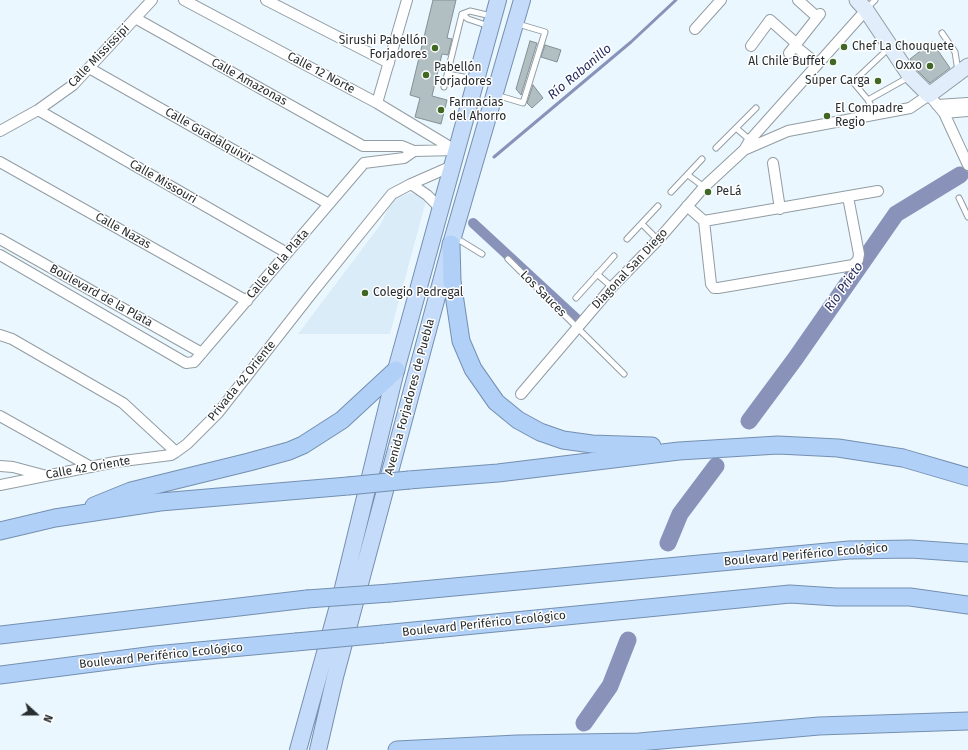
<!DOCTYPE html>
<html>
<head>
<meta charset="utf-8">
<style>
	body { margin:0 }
	#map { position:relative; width:968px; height:750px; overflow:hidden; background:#ebf7fe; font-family:"Fira Sans",sans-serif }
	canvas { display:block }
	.north { position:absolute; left:16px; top:694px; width:40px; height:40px; -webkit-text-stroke:3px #fff; paint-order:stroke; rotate:111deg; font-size:11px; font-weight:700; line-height:16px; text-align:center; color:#282d2f }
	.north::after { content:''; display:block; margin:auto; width:14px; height:18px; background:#282d2f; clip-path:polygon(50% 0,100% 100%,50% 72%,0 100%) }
</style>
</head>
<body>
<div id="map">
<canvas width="968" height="750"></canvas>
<div class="north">N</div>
</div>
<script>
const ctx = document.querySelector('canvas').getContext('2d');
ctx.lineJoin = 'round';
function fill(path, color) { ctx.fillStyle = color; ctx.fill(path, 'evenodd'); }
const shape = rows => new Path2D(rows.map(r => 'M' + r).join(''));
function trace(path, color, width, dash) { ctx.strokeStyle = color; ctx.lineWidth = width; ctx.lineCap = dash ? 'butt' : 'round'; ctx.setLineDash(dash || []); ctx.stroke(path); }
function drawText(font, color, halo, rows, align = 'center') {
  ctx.font = font + ' "Fira Sans",sans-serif'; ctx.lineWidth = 3; ctx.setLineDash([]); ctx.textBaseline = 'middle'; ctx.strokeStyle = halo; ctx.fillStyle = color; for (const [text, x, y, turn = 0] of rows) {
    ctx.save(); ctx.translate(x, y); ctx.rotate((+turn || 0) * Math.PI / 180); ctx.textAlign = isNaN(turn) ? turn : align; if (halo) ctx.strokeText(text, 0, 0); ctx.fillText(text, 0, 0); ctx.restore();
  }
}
const built = shape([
	[410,193,427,197,390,334,298,334,381,224,391,202,396,198]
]);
const stream = shape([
	[494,157,631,42,676,0]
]);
const canal = shape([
	[473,223,578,320]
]);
const river = shape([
	[749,421,795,359,896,214,960,175],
	[668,543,680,514,716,466],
	[584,723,610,686,628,640]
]);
const building = shape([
	[433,0,456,0,447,38,452,39,448,55,442,54,432,96,447,100,441,124,415,117,420,98,410,95,433,0],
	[530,41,537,43,521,95,516,89,530,41],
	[932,42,950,68,930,83,917,70,910,59,932,42],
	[545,45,561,50,557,62,541,57,545,45],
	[533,85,543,98,532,108,527,103,533,85]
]);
const service = shape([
	[867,8,875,0],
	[489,26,468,19,462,14,470,11,491,16],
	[942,33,955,52,958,71],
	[889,48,853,82,868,100,909,77],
	[448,74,474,79],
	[444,87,462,14],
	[496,95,523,103,545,32,518,24],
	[868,100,876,115],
	[736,128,750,140],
	[716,148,756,108],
	[688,175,704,187],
	[671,192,702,159],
	[959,198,968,217],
	[642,224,658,240],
	[456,238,482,254],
	[627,239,658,206],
	[508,259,624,374],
	[597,274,612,287],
	[576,298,614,256]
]);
const minor = shape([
	[184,0,377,103,455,150],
	[266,0,389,63],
	[798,0,817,17],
	[135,18,363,146,402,146,414,151,456,150],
	[695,29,721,0],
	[751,46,770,20,797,44],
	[795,46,816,63],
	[789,53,820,14],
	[89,68,329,204],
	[377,103,407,0],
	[937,105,968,103],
	[38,110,287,253],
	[944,113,968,111],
	[0,131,38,110,73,85,152,0],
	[744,150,788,131,910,108,929,95,944,113,968,165],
	[0,162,247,301],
	[364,163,404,158,414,151],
	[773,163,780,209],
	[411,184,427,195,440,208],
	[687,206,704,221,878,191],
	[704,221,711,284,714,288,718,288,853,265,858,260,859,254,848,197],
	[0,239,202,353],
	[0,255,186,363,194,362,364,163],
	[0,335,12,339,123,403,176,452],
	[521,394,612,287,658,240,704,187,744,150,750,140,866,10],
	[0,416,91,467],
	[0,466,13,467,43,475],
	[0,485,115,462,171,455,176,452,187,444,218,413,312,293,392,194,411,184,452,166]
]);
const secondary = shape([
	[857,0,866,10,910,76,929,95,968,66]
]);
const primary = shape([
	[298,750,343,588,396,370,498,0],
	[318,750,335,677,453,237,522,0]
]);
const trunk = shape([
	[451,244,452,281,461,341,473,369,496,402,518,420,540,432,563,440,592,444,652,446],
	[409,480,498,473,679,451,778,445,838,448,903,458,968,477],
	[94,506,131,491,249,462,289,451,303,445,342,420,396,370],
	[0,531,55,518,160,502,348,486],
	[390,593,849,550,911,549,968,553],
	[383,634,790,594,836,597,910,597,968,605],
	[0,635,307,599],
	[0,675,155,655,296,642],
	[397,750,517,744,639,742,819,726,968,721]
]);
const trunkBridge = shape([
	[348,486,409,480],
	[307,599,390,593],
	[296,642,383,634]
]);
const markers = [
	[844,47,4,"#406723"],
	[435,48,4,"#406723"],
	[833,62,4,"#406723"],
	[930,66,4,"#406723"],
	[426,75,4,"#406723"],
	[878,81,4,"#406723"],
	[441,110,4,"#406723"],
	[827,116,4,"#406723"],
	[708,192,4,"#406723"],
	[365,293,4,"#406723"]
];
const poiNames = [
	["Sirushi Pabellón",427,41,"right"],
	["Forjadores",427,55,"right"],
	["Chef La Chouquete",852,47],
	["Al Chile Buffet",825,62,"right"],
	["Oxxo",922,66,"right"],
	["Pabellón",434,68],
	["Forjadores",434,82],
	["Súper Carga",870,81,"right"],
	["Farmacias",449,103],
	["del Ahorro",449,117],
	["El Compadre",835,109],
	["Regio",835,123],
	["PeLá",716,192],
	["Colegio Pedregal",373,293]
];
const streetNames = [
	["Calle Mississipi",99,56,-46],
	["Calle 12 Norte",321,73,28],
	["Calle Amazonas",249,82,29],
	["Calle Guadalquivir",209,136,30],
	["Calle Missouri",163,182,30],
	["Calle Nazas",123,231,29],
	["Calle de la Plata",278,264,-49],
	["Diagonal San Diego",630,269,-47],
	["Los Sauces",543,294,45],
	["Boulevard de la Plata",101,296,29],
	["Privada 42 Oriente",242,381,-51],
	["Avenida Forjadores de Puebla",410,397,-75],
	["Calle 42 Oriente",88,468,-10],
	["Boulevard Periférico Ecológico",806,555,-5],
	["Boulevard Periférico Ecológico",484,624,-6],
	["Boulevard Periférico Ecológico",161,656,-6]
];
const waterNames = [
	["Río Rabanillo",580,72,-40],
	["Río Prieto",844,287,-55]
];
fill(built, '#d9ecf8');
trace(stream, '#8993ba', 3);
trace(canal, '#8993ba', 10);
trace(river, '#8993ba', 17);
fill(building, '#b1bfc2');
trace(building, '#849194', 1);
trace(service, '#929da3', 7);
trace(minor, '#929da3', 12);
trace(secondary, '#929da3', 17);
trace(primary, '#748fb0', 18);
trace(trunk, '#748fb0', 19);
trace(service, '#fff', 5);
trace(minor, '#fff', 10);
trace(secondary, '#e2edfc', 15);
trace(primary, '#c4dcf9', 16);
trace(trunk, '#b0d0f7', 17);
trace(trunkBridge, '#748fb0', 19, []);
trace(trunkBridge, '#b0d0f7', 17);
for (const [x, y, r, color] of markers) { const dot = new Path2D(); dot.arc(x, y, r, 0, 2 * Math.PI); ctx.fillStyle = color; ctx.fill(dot); trace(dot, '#fff', 1.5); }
drawText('12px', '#282d2f', '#fff', poiNames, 'left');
drawText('12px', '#282d2f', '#fff', streetNames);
drawText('italic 13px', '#262d60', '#fff', waterNames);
</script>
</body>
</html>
